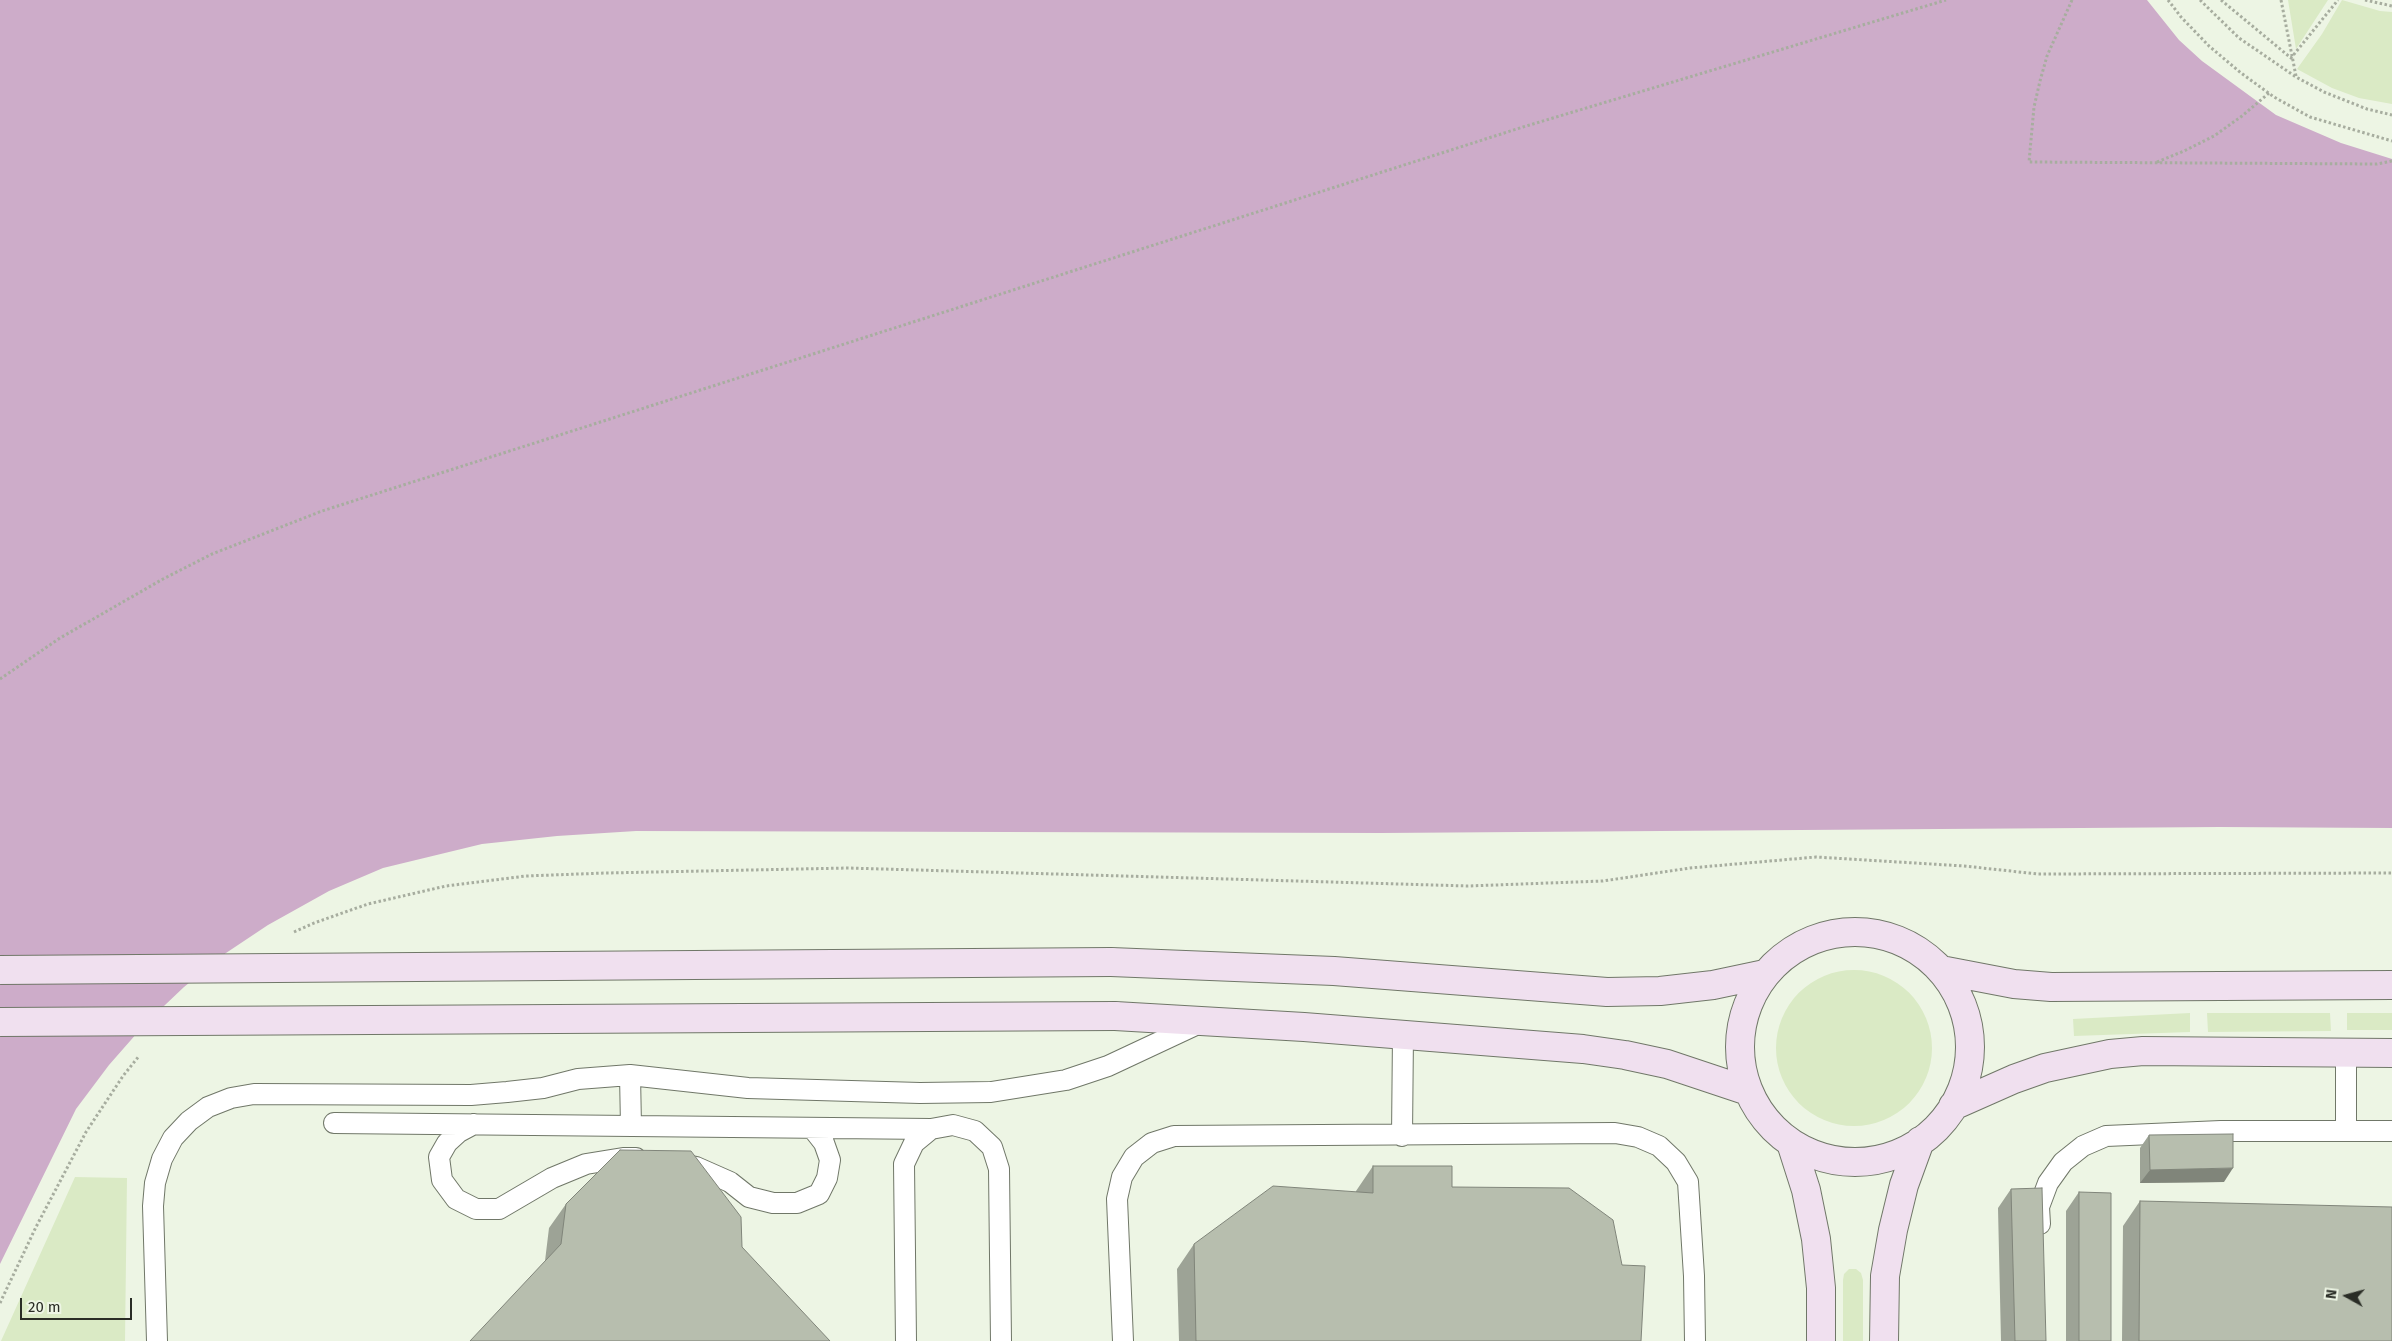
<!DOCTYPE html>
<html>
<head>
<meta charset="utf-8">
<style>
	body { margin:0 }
	#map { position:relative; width:2392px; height:1341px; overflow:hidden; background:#edf5e4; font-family:"Fira Sans",sans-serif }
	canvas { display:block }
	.north { position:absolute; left:2322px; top:1271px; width:50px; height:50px; -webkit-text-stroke:4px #edf5e4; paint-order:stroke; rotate:277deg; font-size:14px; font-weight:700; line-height:20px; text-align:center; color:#2a2d26 }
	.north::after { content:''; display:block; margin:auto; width:18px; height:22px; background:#2a2d26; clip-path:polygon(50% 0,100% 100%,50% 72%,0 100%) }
	.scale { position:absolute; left:20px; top:1298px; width:112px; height:22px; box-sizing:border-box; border:2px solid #2a2d26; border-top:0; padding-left:6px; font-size:15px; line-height:18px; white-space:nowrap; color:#2a2d26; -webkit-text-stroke:4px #edf5e4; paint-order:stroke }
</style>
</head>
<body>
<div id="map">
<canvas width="2392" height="1341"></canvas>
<div class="north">N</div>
<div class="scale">20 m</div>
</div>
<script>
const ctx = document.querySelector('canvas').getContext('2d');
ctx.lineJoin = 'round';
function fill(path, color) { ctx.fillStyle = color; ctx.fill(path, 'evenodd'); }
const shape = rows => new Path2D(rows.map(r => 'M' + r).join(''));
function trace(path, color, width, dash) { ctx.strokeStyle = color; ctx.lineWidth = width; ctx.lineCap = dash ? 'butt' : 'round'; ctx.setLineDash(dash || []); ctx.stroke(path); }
const green = shape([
	[2288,0,2328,0,2296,49],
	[2342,0,2380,11,2392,12,2392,104,2359,98,2332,88,2297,69,2322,34],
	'1776 1048a78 78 0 1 1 156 0a78 78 0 1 1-156 0Z',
	[2190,1013,2190,1032,2074,1036,2073,1019],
	[2207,1013,2330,1013,2331,1031,2208,1032],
	[2347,1013,2392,1013,2392,1030,2347,1030],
	[75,1177,127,1178,125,1341,1,1341],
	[1849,1269,1856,1269,1861,1273,1863,1280,1863,1341,1843,1341,1843,1280,1844,1274]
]);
const water = shape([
	[0,0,2147,0,2179,40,2202,61,2276,115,2341,143,2392,159,2392,828,2220,827,1381,833,636,831,557,836,482,844,383,868,329,891,268,925,226,953,184,987,145,1024,109,1065,76,1109,0,1264]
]);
const path = shape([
	[2072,0,2047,56,2040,81,2034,107,2029,162,2377,164,2392,161],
	[2168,0,2181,17,2209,46,2241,73,2274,97,2310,117,2392,141],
	[2200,0,2239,38,2296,77,2324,92,2367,109,2392,115],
	[2221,0,2291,58,2338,0],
	[2281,0,2296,76],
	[2365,0,2392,6],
	[2157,162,2184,151,2214,136,2242,116,2269,93],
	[0,679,60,638,163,579,212,554,322,511,1523,127,1946,0],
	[294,932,314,923,368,904,446,886,526,876,606,873,848,868,1468,886,1603,881,1690,868,1816,857,1964,866,2038,874,2392,873],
	[0,1303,36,1227,86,1132,123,1076,139,1056]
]);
const lane = shape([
	[2346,1053,2346,1129],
	[630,1075,631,1126],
	[334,1123,931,1129],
	[474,1124,459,1132,447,1143,439,1157,442,1180,456,1199,476,1209,499,1209,552,1178,586,1164,623,1158,636,1158],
	[1402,1136,1403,1034],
	[682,1164,696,1167,730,1182,749,1197,773,1203,797,1203,819,1194,827,1178,830,1160,824,1143,813,1129],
	[2040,1224,2039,1207,2048,1183,2063,1162,2083,1146,2106,1136,2221,1131,2392,1131],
	[157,1341,153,1206,155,1183,162,1159,173,1138,189,1121,208,1107,231,1098,254,1094,471,1095,507,1092,543,1088,578,1079,630,1075,748,1088,920,1093,991,1092,1066,1080,1108,1066,1202,1022],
	[906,1341,904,1164,914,1143,931,1129,953,1125,975,1131,992,1147,999,1169,1001,1341],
	[1123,1341,1117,1199,1122,1177,1134,1157,1152,1143,1174,1136,1615,1133,1638,1137,1659,1146,1676,1162,1688,1182,1694,1276,1695,1341]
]);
const secondary = shape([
	'1740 1047a115 115 0 1 1 230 0a115 115 0 1 1-230 0Z',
	[1111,962,1334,971,1607,992,1660,991,1713,985,1765,974],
	[1941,970,2014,984,2051,987,2392,985],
	[1115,1016,1304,1027,1583,1049,1625,1055,1667,1064,1748,1091],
	[1953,1106,2014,1079,2045,1068,2110,1054,2143,1051,2392,1053],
	[1791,1143,1806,1190,1816,1239,1821,1288,1821,1341],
	[1884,1341,1885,1276,1893,1230,1904,1185,1920,1141]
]);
const secondaryBridge = shape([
	[0,970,1111,962],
	[0,1022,1115,1016]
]);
const wall = shape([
	[2149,1135,2224,1182,2140,1183,2140,1148],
	[1373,1166,1452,1187,1622,1265,1641,1341,1179,1341,1177,1269,1194,1244,1356,1192,1356,1191],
	[2011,1189,2046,1341,2001,1341,1998,1208],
	[2079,1192,2111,1341,2066,1341,2066,1211],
	[2140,1201,2392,1341,2122,1341,2123,1226],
	[566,1204,742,1247,545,1261,549,1228]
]);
const shadedWall = shape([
	[2233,1168,2224,1182,2140,1183,2150,1170]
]);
const building = shape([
	[2233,1134,2233,1168,2150,1170,2149,1135,2233,1134],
	[620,1150,691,1151,741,1217,742,1247,830,1341,470,1341,561,1244,566,1204,620,1150],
	[1373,1166,1452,1166,1452,1187,1569,1188,1613,1220,1622,1265,1645,1266,1641,1341,1196,1341,1194,1244,1273,1186,1373,1193,1373,1166],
	[2042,1188,2046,1341,2015,1341,2011,1189,2042,1188],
	[2079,1192,2111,1193,2111,1341,2079,1341,2079,1192],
	[2140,1201,2392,1207,2392,1341,2139,1341,2140,1201]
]);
fill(green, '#daeac5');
fill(water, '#cdacc9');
trace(lane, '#707768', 22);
trace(secondary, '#707768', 30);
trace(path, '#a7ad9f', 3, [2.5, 2.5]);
trace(lane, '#fff', 20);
trace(secondary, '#f0e0ef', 28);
trace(secondaryBridge, '#707768', 30, []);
trace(secondaryBridge, '#f0e0ef', 28);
fill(wall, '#9da396');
fill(shadedWall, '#80857a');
fill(building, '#b7beae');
trace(building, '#80857a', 1);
</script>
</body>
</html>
